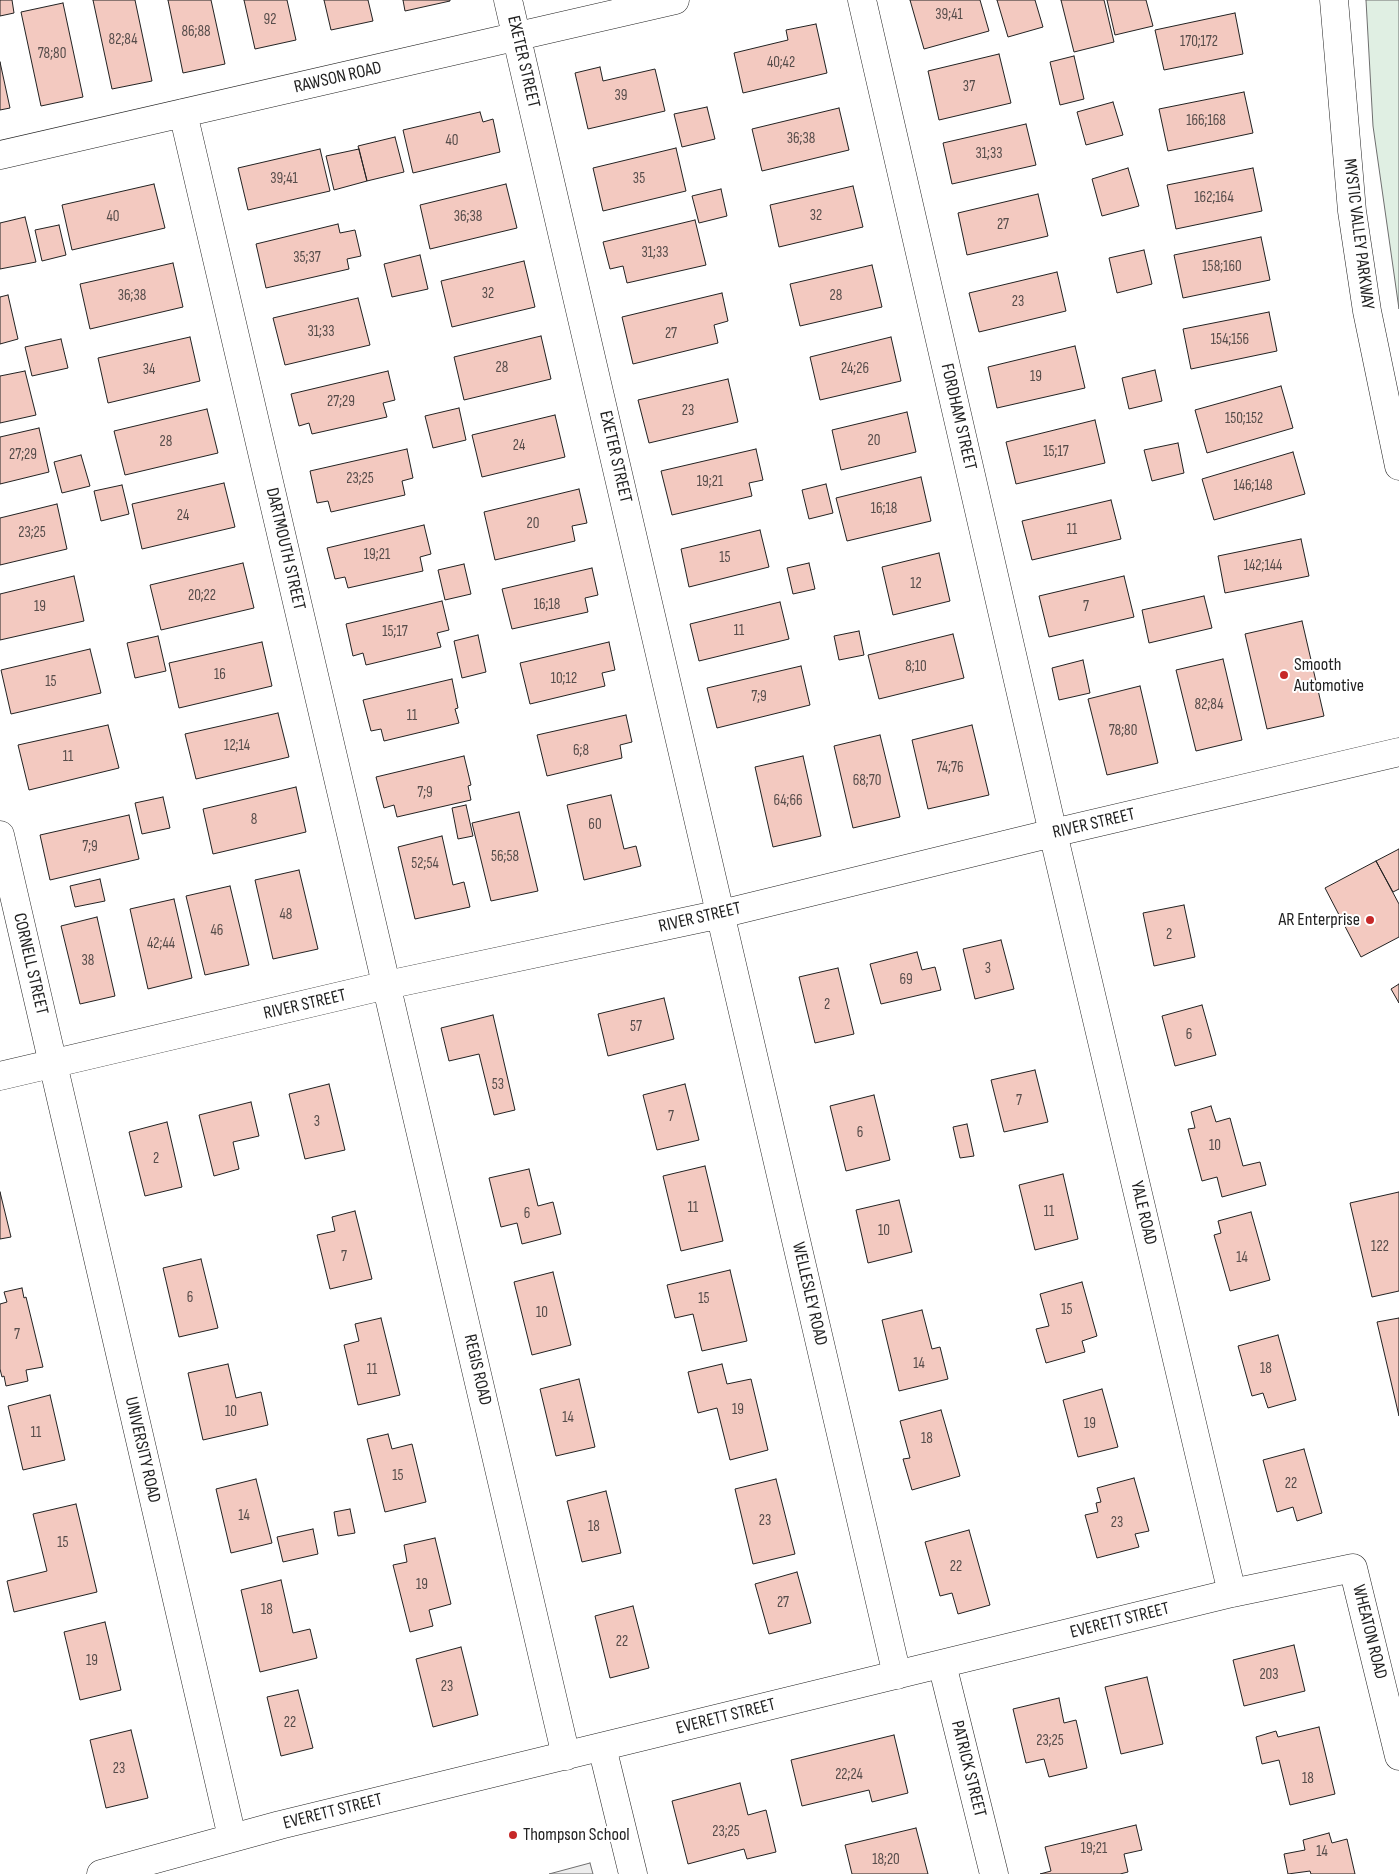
<!DOCTYPE html>
<html>
<head>
<meta charset="utf-8">
<style>
	body { margin:0 }
	canvas { display:block; background:#fff }
</style>
</head>
<body>
<canvas width="1399" height="1874"></canvas>
<script>
const ctx = document.querySelector('canvas').getContext('2d');
ctx.lineJoin = 'round';
function fill(path, color) { ctx.fillStyle = color; ctx.fill(path, 'evenodd'); }
const shape = rows => new Path2D(rows.map(r => 'M' + r).join(''));
function trace(path, color, width, dash) { ctx.strokeStyle = color; ctx.lineWidth = width; ctx.lineCap = dash ? 'butt' : 'round'; ctx.setLineDash(dash || []); ctx.stroke(path); }
function drawText(font, color, halo, rows, align = 'center') {
  ctx.font = font + ' "Sofia Sans Condensed",sans-serif'; ctx.lineWidth = 4; ctx.setLineDash([]); ctx.textBaseline = 'middle'; ctx.strokeStyle = halo; ctx.fillStyle = color; for (const [text, x, y, turn = 0] of rows) {
    ctx.save(); ctx.translate(x, y); ctx.rotate((+turn || 0) * Math.PI / 180); ctx.textAlign = isNaN(turn) ? turn : align; if (halo) ctx.strokeText(text, 0, 0); ctx.fillText(text, 0, 0); ctx.restore();
  }
}
const green = shape([
	[1366,0,1399,0,1399,309,1373,126,1366,0]
]);
const parking = shape([
	[590,1863,593,1874,549,1874,590,1863]
]);
const building = shape([
	[0,0,12,0,14,13,0,16,0,0],
	[93,0,135,0,152,81,112,89,93,0],
	[168,0,211,0,225,64,183,73,168,0],
	[244,0,287,0,296,40,255,49,244,0],
	[324,0,368,0,373,21,331,30,324,0],
	[403,0,450,0,450,1,405,11,403,0],
	[910,0,980,0,989,31,924,49,910,0],
	[997,0,1035,0,1043,27,1008,37,997,0],
	[1061,0,1104,0,1114,42,1074,52,1061,0],
	[1107,0,1146,0,1153,26,1115,35,1107,0],
	[63,3,83,97,41,106,21,12,63,3],
	[1235,13,1243,54,1164,70,1155,30,1235,13],
	[816,24,827,73,743,93,734,53,788,40,786,30,816,24],
	[999,54,1011,103,939,120,928,71,999,54],
	[1074,56,1084,99,1060,105,1050,62,1074,56],
	[0,62,10,108,0,110,0,62],
	[600,67,603,81,655,69,665,111,588,129,575,73,600,67],
	[1244,92,1253,133,1168,151,1159,109,1244,92],
	[1113,102,1123,135,1086,145,1077,112,1113,102],
	[707,107,715,139,682,147,674,114,707,107],
	[839,108,849,150,762,171,752,129,839,108],
	[480,112,483,122,493,119,500,152,413,173,403,130,480,112],
	[1026,124,1036,165,952,184,943,143,1026,124],
	[395,137,404,172,367,181,358,146,395,137],
	[676,148,686,191,603,211,593,168,676,148],
	[320,149,330,191,248,210,238,168,320,149],
	[359,149,367,181,334,190,326,156,359,149],
	[1128,168,1139,206,1102,216,1092,179,1128,168],
	[1253,168,1262,211,1176,229,1167,185,1253,168],
	[154,184,165,228,72,250,62,205,154,184],
	[506,184,517,228,430,249,420,205,506,184],
	[853,186,863,227,779,247,770,205,853,186],
	[721,189,727,216,699,223,692,196,721,189],
	[1038,194,1048,236,967,255,958,213,1038,194],
	[25,217,36,262,0,269,0,223,25,217],
	[695,220,706,265,627,283,623,266,610,269,603,242,695,220],
	[338,224,340,233,355,230,361,256,347,259,349,269,266,288,256,244,338,224],
	[59,225,66,255,42,261,35,230,59,225],
	[1261,237,1270,280,1183,298,1174,255,1261,237],
	[1144,250,1152,284,1117,293,1109,258,1144,250],
	[420,255,428,289,392,297,384,264,420,255],
	[524,261,535,307,452,327,441,281,524,261],
	[173,263,183,307,90,329,80,284,173,263],
	[872,265,882,307,800,326,790,284,872,265],
	[1057,272,1066,311,979,332,969,293,1057,272],
	[722,293,728,321,714,325,718,343,633,364,622,317,722,293],
	[8,295,18,339,0,344,0,297,8,295],
	[358,298,370,345,285,365,273,318,358,298],
	[1269,312,1277,351,1191,369,1183,329,1269,312],
	[541,336,551,379,464,400,454,357,541,336],
	[190,337,200,381,108,403,98,358,190,337],
	[891,337,901,381,820,400,810,357,891,337],
	[61,339,68,368,32,376,25,347,61,339],
	[1075,346,1085,388,997,408,988,367,1075,346],
	[1155,370,1162,401,1129,409,1122,378,1155,370],
	[25,371,36,415,0,423,0,376,25,371],
	[388,371,395,400,383,403,387,417,312,434,309,423,299,426,291,394,388,371],
	[728,379,738,422,649,443,638,400,728,379],
	[1281,386,1293,428,1207,453,1195,410,1281,386],
	[459,408,466,440,433,448,425,416,459,408],
	[207,409,218,453,125,475,114,431,207,409],
	[907,412,916,452,841,470,832,430,907,412],
	[555,415,565,457,482,477,472,435,555,415],
	[1095,420,1105,463,1016,484,1006,442,1095,420],
	[39,428,49,472,0,484,0,437,39,428],
	[1178,443,1184,473,1152,481,1144,450,1178,443],
	[407,449,413,478,402,481,405,495,331,512,328,501,317,503,310,471,407,449],
	[756,449,763,480,749,483,752,496,672,515,661,471,756,449],
	[1293,452,1305,494,1214,520,1202,479,1293,452],
	[81,455,90,486,62,493,54,462,81,455],
	[921,477,931,521,847,541,836,498,921,477],
	[224,483,235,527,142,549,132,504,224,483],
	[826,484,833,513,809,519,802,490,826,484],
	[122,485,129,514,101,521,94,491,122,485],
	[579,489,587,523,572,526,575,541,495,560,484,512,579,489],
	[1111,500,1121,539,1032,560,1022,521,1111,500],
	[57,504,67,549,0,565,0,518,57,504],
	[424,525,431,554,420,557,423,571,348,588,345,577,335,579,327,548,424,525],
	[760,530,769,567,689,587,681,549,760,530],
	[1301,539,1309,576,1225,593,1218,556,1301,539],
	[939,553,950,601,893,615,882,567,939,553],
	[243,563,254,608,161,630,150,585,243,563],
	[809,563,815,589,793,594,787,568,809,563],
	[464,564,471,594,445,600,438,570,464,564],
	[592,568,598,595,585,598,588,612,512,629,502,589,592,568],
	[74,576,84,621,0,640,0,594,74,576],
	[1124,576,1134,617,1049,637,1039,596,1124,576],
	[1204,596,1212,628,1149,643,1142,610,1204,596],
	[442,601,449,630,437,633,441,647,366,665,363,653,353,656,346,624,442,601],
	[780,602,789,639,699,661,690,624,780,602],
	[1302,621,1324,716,1267,729,1245,634,1302,621],
	[859,631,864,655,839,660,834,636,859,631],
	[953,634,964,678,879,699,868,655,953,634],
	[478,635,486,672,462,678,454,641,478,635],
	[158,636,166,671,135,678,127,643,158,636],
	[262,642,272,686,179,708,169,663,262,642],
	[609,642,615,670,602,673,605,686,530,704,520,663,609,642],
	[90,649,101,693,11,714,1,670,90,649],
	[1223,659,1242,740,1196,751,1176,670,1223,659],
	[1083,660,1090,693,1059,700,1052,668,1083,660],
	[801,666,810,705,717,728,707,688,801,666],
	[452,679,458,708,455,709,459,723,384,741,381,729,371,731,363,700,452,679],
	[1140,686,1158,763,1107,775,1088,699,1140,686],
	[278,713,289,757,196,779,185,734,278,713],
	[626,715,632,742,620,745,622,758,547,776,537,735,626,715],
	[108,725,119,768,29,790,18,745,108,725],
	[972,725,989,795,928,809,912,740,972,725],
	[880,735,900,817,853,828,834,746,880,735],
	[464,756,471,785,468,786,471,800,397,817,394,805,384,808,376,777,464,756],
	[803,756,821,836,773,847,755,767,803,756],
	[296,787,306,832,213,854,203,809,296,787],
	[611,795,624,849,636,846,641,866,584,880,567,805,611,795],
	[163,797,170,828,142,834,135,803,163,797],
	[466,805,473,836,458,839,452,808,466,805],
	[519,812,538,891,491,901,472,823,519,812],
	[129,815,139,859,50,880,40,835,129,815],
	[442,836,453,885,464,882,470,907,415,919,398,847,442,836],
	[1399,849,1399,889,1393,892,1376,861,1399,849],
	[1376,861,1399,904,1399,937,1361,957,1325,888,1376,861],
	[299,870,318,949,273,959,255,880,299,870],
	[100,879,105,901,75,907,70,886,100,879],
	[230,886,249,965,205,975,186,896,230,886],
	[174,899,192,978,148,989,130,909,174,899],
	[1184,905,1195,957,1154,966,1143,913,1184,905],
	[97,917,115,996,80,1004,61,926,97,917],
	[1001,940,1014,989,975,999,963,949,1001,940],
	[917,952,922,970,935,967,941,990,881,1004,870,964,917,952],
	[838,968,854,1034,815,1043,799,977,838,968],
	[1399,984,1399,1003,1391,989,1399,984],
	[664,998,674,1039,608,1056,598,1014,664,998],
	[1202,1005,1216,1055,1175,1066,1162,1016,1202,1005],
	[493,1015,515,1110,494,1115,479,1054,449,1061,441,1028,493,1015],
	[1035,1070,1048,1122,1004,1132,991,1080,1035,1070],
	[329,1084,345,1150,305,1159,289,1094,329,1084],
	[685,1084,699,1140,657,1150,643,1095,685,1084],
	[874,1095,890,1160,846,1171,830,1106,874,1095],
	[251,1102,259,1136,233,1142,239,1169,214,1176,199,1115,251,1102],
	[1211,1106,1216,1122,1230,1118,1243,1166,1260,1162,1266,1185,1222,1197,1217,1177,1202,1181,1188,1129,1195,1128,1191,1112,1211,1106],
	[167,1122,182,1187,145,1196,129,1132,167,1122],
	[967,1124,974,1156,960,1158,953,1127,967,1124],
	[705,1166,723,1241,681,1251,663,1176,705,1166],
	[529,1169,538,1206,553,1202,561,1234,522,1244,517,1223,501,1227,489,1178,529,1169],
	[1063,1174,1078,1239,1035,1250,1019,1185,1063,1174],
	[0,1192,11,1237,0,1239,0,1192],
	[1399,1192,1399,1291,1372,1297,1350,1203,1399,1192],
	[899,1200,912,1252,868,1263,856,1210,899,1200],
	[355,1211,372,1279,330,1289,317,1235,335,1231,332,1217,355,1211],
	[1251,1212,1270,1280,1230,1291,1214,1235,1221,1233,1218,1221,1251,1212],
	[201,1259,218,1328,179,1337,163,1268,201,1259],
	[730,1270,747,1341,702,1351,693,1314,675,1318,667,1285,730,1270],
	[553,1272,571,1345,532,1355,514,1282,553,1272],
	[1082,1282,1097,1336,1082,1341,1085,1352,1046,1363,1036,1329,1049,1326,1040,1294,1082,1282],
	[22,1288,24,1298,26,1297,43,1367,26,1370,28,1381,6,1386,4,1376,2,1377,0,1369,0,1304,7,1302,4,1292,22,1288],
	[922,1310,932,1349,940,1347,948,1379,899,1391,882,1320,922,1310],
	[381,1318,400,1395,358,1405,344,1345,359,1341,355,1324,381,1318],
	[1399,1318,1399,1416,1377,1322,1399,1318],
	[1278,1335,1296,1400,1268,1408,1263,1393,1252,1396,1238,1346,1278,1335],
	[228,1364,236,1398,261,1392,268,1425,203,1440,188,1373,228,1364],
	[722,1364,727,1384,751,1379,768,1450,730,1460,717,1408,698,1413,688,1372,722,1364],
	[579,1379,595,1447,556,1456,540,1389,579,1379],
	[1102,1389,1118,1447,1078,1457,1063,1400,1102,1389],
	[50,1395,65,1460,23,1470,8,1406,50,1395],
	[941,1410,960,1476,912,1490,903,1459,910,1458,900,1421,941,1410],
	[388,1434,392,1449,412,1444,426,1502,385,1512,367,1439,388,1434],
	[1304,1449,1322,1513,1297,1521,1293,1507,1277,1512,1263,1460,1304,1449],
	[1134,1478,1149,1531,1135,1534,1139,1547,1097,1558,1085,1515,1098,1512,1096,1503,1101,1502,1097,1488,1134,1478],
	[256,1479,272,1543,231,1553,216,1489,256,1479],
	[776,1479,795,1554,753,1564,735,1489,776,1479],
	[606,1491,621,1553,582,1562,567,1501,606,1491],
	[76,1504,97,1592,14,1612,7,1581,47,1571,33,1514,76,1504],
	[350,1509,355,1533,338,1536,334,1512,350,1509],
	[313,1529,318,1554,283,1562,277,1537,313,1529],
	[969,1530,990,1605,958,1614,952,1593,940,1596,925,1542,969,1530],
	[435,1538,451,1604,429,1610,433,1626,410,1632,393,1565,407,1562,404,1545,435,1538],
	[797,1572,811,1623,769,1634,755,1584,797,1572],
	[281,1580,293,1633,310,1629,317,1658,260,1672,241,1590,281,1580],
	[633,1606,649,1668,610,1678,595,1616,633,1606],
	[105,1622,121,1690,80,1700,64,1632,105,1622],
	[1294,1645,1305,1691,1244,1706,1233,1660,1294,1645],
	[461,1647,478,1715,433,1727,416,1659,461,1647],
	[1147,1677,1163,1744,1121,1754,1105,1687,1147,1677],
	[298,1690,313,1748,281,1756,267,1697,298,1690],
	[1059,1698,1064,1723,1076,1720,1087,1768,1049,1777,1044,1759,1026,1763,1013,1709,1059,1698],
	[1319,1727,1335,1794,1290,1805,1279,1760,1262,1764,1256,1737,1276,1731,1278,1737,1319,1727],
	[131,1730,148,1798,106,1808,90,1740,131,1730],
	[894,1735,908,1793,872,1802,869,1790,802,1806,791,1760,894,1735],
	[740,1783,748,1815,766,1810,776,1852,747,1859,744,1849,688,1864,672,1801,740,1783],
	[1136,1825,1142,1850,1124,1854,1128,1872,1120,1874,1040,1874,1051,1871,1045,1847,1136,1825],
	[916,1828,928,1874,852,1874,845,1845,916,1828],
	[1329,1833,1332,1843,1347,1839,1355,1874,1311,1874,1310,1871,1288,1874,1284,1854,1305,1850,1303,1840,1329,1833]
]);
const minor = shape([
	[508,0,897,1675],
	[862,0,1053,833,1232,1593],
	[183,113,566,1756],
	[0,155,675,0],
	[0,835,232,1837],
	[0,1076,387,985,721,914,1053,833,1399,752],
	[942,1664,994,1874],
	[602,1747,633,1874],
	[101,1874,280,1825,1232,1593,1353,1568,1399,1756]
]);
const major = shape([
	[1334,0,1352,211,1367,311,1399,466]
]);
const markers = [
	[1284,675,5,"#c62828"],
	[1370,920,5,"#c62828"],
	[513,1835,5,"#c62828"]
];
const numberNames = [
	["39;41",949,15],
	["92",270,20],
	["86;88",196,32],
	["82;84",123,40],
	["170;172",1199,42],
	["78;80",52,54],
	["40;42",781,63],
	["37",969,87],
	["39",621,96],
	["166;168",1206,121],
	["36;38",801,139],
	["40",452,141],
	["31;33",989,154],
	["39;41",284,179],
	["35",639,179],
	["162;164",1214,198],
	["32",816,216],
	["40",113,217],
	["36;38",468,217],
	["27",1003,225],
	["31;33",655,253],
	["35;37",307,258],
	["158;160",1222,267],
	["32",488,294],
	["36;38",132,296],
	["28",836,296],
	["23",1018,302],
	["31;33",321,332],
	["27",671,334],
	["154;156",1230,340],
	["28",502,368],
	["24;26",855,369],
	["34",149,370],
	["19",1036,377],
	["27;29",341,402],
	["23",688,411],
	["150;152",1244,419],
	["20",874,441],
	["28",166,442],
	["24",519,446],
	["15;17",1056,452],
	["27;29",23,455],
	["23;25",360,479],
	["19;21",710,482],
	["146;148",1253,486],
	["16;18",884,509],
	["24",183,516],
	["20",533,524],
	["11",1072,530],
	["23;25",32,533],
	["19;21",377,555],
	["15",725,558],
	["142;144",1263,566],
	["12",916,584],
	["20;22",202,596],
	["16;18",547,605],
	["19",40,607],
	["7",1086,607],
	["11",739,631],
	["15;17",395,632],
	["8;10",916,667],
	["16",220,675],
	["10;12",564,679],
	["15",51,682],
	["7;9",759,697],
	["82;84",1209,705],
	["11",412,716],
	["78;80",1123,731],
	["12;14",237,746],
	["6;8",581,751],
	["11",68,757],
	["74;76",950,768],
	["68;70",867,781],
	["7;9",425,793],
	["64;66",788,801],
	["8",254,820],
	["60",595,825],
	["7;9",90,847],
	["56;58",505,857],
	["52;54",425,864],
	["48",286,915],
	["46",217,931],
	["2",1169,935],
	["42;44",161,944],
	["38",88,961],
	["3",988,969],
	["69",906,980],
	["2",827,1005],
	["57",636,1027],
	["6",1189,1035],
	["53",498,1085],
	["7",1019,1101],
	["7",671,1117],
	["3",317,1122],
	["6",860,1133],
	["10",1215,1146],
	["2",156,1159],
	["11",693,1208],
	["11",1049,1212],
	["6",527,1214],
	["10",884,1231],
	["122",1380,1247],
	["7",344,1257],
	["14",1242,1258],
	["6",190,1298],
	["15",704,1299],
	["15",1067,1310],
	["10",542,1313],
	["7",17,1335],
	["14",919,1364],
	["18",1266,1369],
	["11",372,1370],
	["19",738,1410],
	["10",231,1412],
	["14",568,1418],
	["19",1090,1424],
	["11",36,1433],
	["18",927,1439],
	["15",398,1476],
	["22",1291,1484],
	["14",244,1516],
	["23",765,1521],
	["23",1117,1523],
	["18",594,1527],
	["15",63,1543],
	["22",956,1567],
	["19",422,1585],
	["27",783,1603],
	["18",267,1610],
	["22",622,1642],
	["19",92,1661],
	["203",1269,1675],
	["23",447,1687],
	["22",290,1723],
	["23;25",1050,1741],
	["23",119,1769],
	["22;24",849,1775],
	["18",1308,1779],
	["23;25",726,1832],
	["19;21",1094,1849],
	["14",1322,1852],
	["18;20",886,1860]
];
const streetNames = [
	["EXETER STREET",523,62,77],
	["RAWSON ROAD",338,78,-13],
	["MYSTIC VALLEY PARKWAY",1358,234,83],
	["FORDHAM STREET",958,417,77],
	["EXETER STREET",615,457,77],
	["DARTMOUTH STREET",285,549,77],
	["RIVER STREET",1094,824,-13],
	["RIVER STREET",700,918,-13],
	["CORNELL STREET",30,964,77],
	["RIVER STREET",305,1005,-13],
	["YALE ROAD",1143,1213,77],
	["WELLESLEY ROAD",809,1294,77],
	["REGIS ROAD",477,1370,77],
	["UNIVERSITY ROAD",142,1450,77],
	["EVERETT STREET",1120,1621,-14],
	["WHEATON ROAD",1369,1632,76],
	["EVERETT STREET",726,1717,-14],
	["PATRICK STREET",968,1769,76],
	["EVERETT STREET",333,1812,-14]
];
const poiNames = [
	["Smooth",1294,665],
	["Automotive",1294,686],
	["AR Enterprise",1360,920,"right"],
	["Thompson School",523,1835]
];
fill(green, '#e0efe3');
trace(green, '#6f6f6f', 1);
fill(parking, '#ededed');
trace(parking, '#6f6f6f', 1);
fill(building, '#f3c9c0');
trace(building, '#222', 1);
trace(minor, '#222', 29);
trace(major, '#222', 29);
trace(minor, '#fff', 28);
trace(major, '#fff', 28);
for (const [x, y, r, color] of markers) { const dot = new Path2D(); dot.arc(x, y, r, 0, 2 * Math.PI); ctx.fillStyle = color; ctx.fill(dot); trace(dot, '#fff', 2); }
drawText('15px', '#564c4a', null, numberNames);
drawText('18px', '#222', '#fff', streetNames);
drawText('18px', '#222', '#fff', poiNames, 'left');
</script>
</body>
</html>
